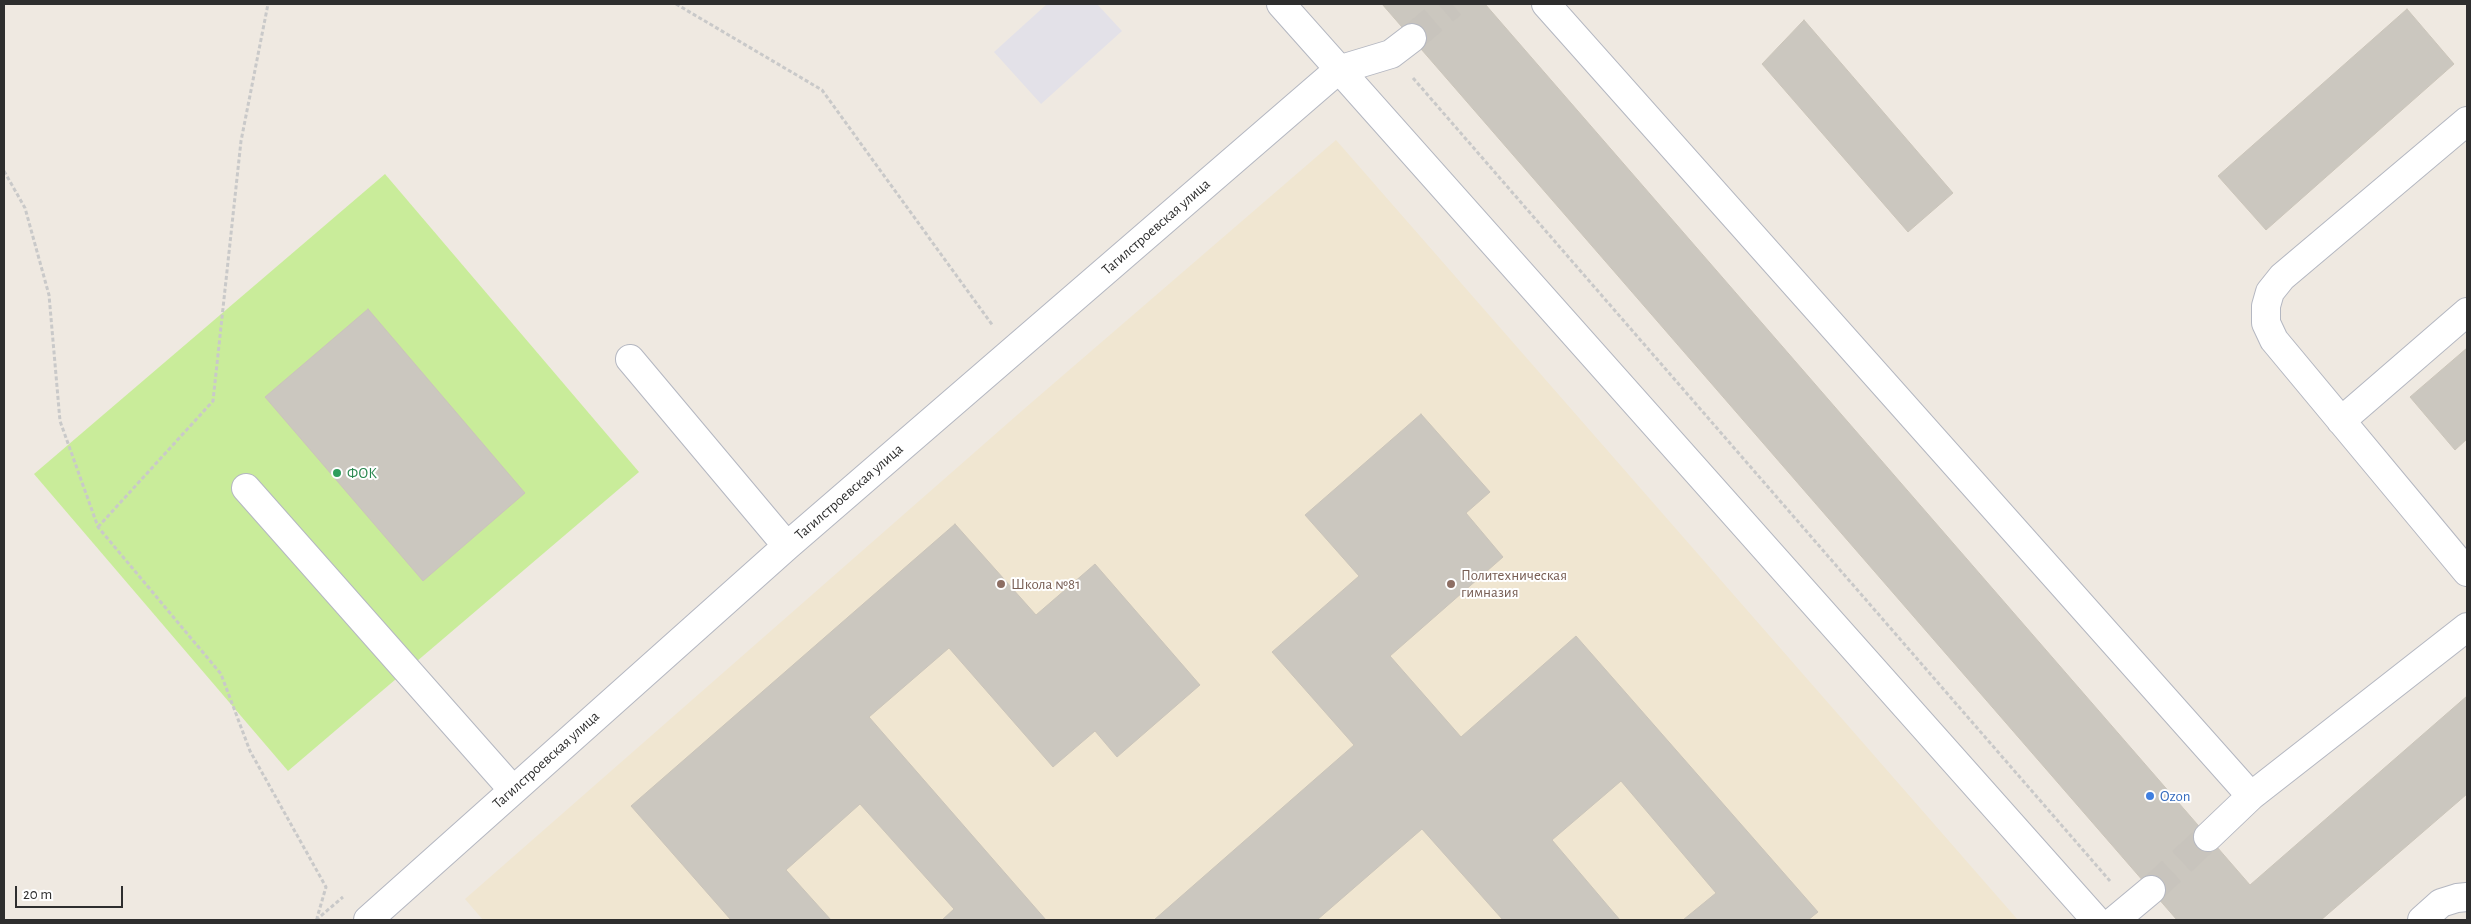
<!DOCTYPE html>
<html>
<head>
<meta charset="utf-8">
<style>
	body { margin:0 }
	#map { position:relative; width:2471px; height:924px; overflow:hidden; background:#efe9e1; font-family:"Alegreya Sans",sans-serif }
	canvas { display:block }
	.frame { position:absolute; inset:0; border:5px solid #2e2e2e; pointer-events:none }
	.scale { position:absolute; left:15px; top:886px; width:108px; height:22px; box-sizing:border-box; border:2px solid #2e2e2e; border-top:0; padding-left:6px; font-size:15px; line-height:18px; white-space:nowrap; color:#2e2e2e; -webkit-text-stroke:4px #fff; paint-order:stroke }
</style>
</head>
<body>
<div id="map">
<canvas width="2471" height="924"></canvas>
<div class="frame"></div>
<div class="scale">20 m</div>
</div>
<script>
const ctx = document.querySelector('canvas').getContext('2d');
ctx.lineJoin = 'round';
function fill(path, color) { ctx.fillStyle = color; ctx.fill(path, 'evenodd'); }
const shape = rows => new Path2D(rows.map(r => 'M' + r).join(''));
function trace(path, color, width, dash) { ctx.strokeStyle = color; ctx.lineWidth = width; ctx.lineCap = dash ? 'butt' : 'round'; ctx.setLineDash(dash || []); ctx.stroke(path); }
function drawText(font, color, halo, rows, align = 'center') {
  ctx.font = font + ' "Alegreya Sans",sans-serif'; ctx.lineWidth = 4; ctx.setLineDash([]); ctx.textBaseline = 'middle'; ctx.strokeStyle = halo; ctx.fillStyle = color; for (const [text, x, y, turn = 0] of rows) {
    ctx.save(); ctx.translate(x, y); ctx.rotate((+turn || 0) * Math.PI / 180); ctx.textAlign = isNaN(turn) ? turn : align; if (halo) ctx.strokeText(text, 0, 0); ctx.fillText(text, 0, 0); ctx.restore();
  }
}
const industrial = shape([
	[1047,4,1097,4,1122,31,1041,104,994,52]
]);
const education = shape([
	[1336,140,2018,920,483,920,465,899,1024,409]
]);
const pitch = shape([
	[385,174,639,472,288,771,34,474]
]);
const building = shape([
	[1382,4,1485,4,2250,885,2467,696,2467,794,2321,920,2177,920,1382,4],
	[2407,9,2454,64,2266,230,2218,176,2407,9],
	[1804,20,1953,193,1908,232,1762,64,1804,20],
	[368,309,525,493,423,581,265,397,368,309],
	[2467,348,2467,439,2455,450,2410,397,2467,348],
	[1421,414,1490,492,1466,513,1503,557,1390,656,1461,737,1576,636,1818,912,1808,920,1683,920,1716,893,1621,781,1552,840,1620,920,1503,920,1422,829,1317,920,1154,920,1354,745,1272,652,1359,576,1305,515,1421,414],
	[955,524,1036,615,1095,564,1200,685,1117,757,1095,731,1053,767,949,648,869,717,1046,920,942,920,954,909,860,804,786,870,831,920,731,920,631,806,955,524]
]);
const minorTunnel = shape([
	[1412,38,1452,4],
	[2151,890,2208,837]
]);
const path = shape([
	[676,4,822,90,993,326],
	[1413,78,2110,881],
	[4,171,25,208,49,295,60,421,98,527,221,674,250,751,326,887,317,918],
	[98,527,213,401,241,141,268,4],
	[316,920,343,897]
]);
const minor = shape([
	[1281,4,2096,920],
	[1546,4,2251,796],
	[2467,121,2282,277,2270,292,2266,306,2266,323,2274,340,2467,572],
	[630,359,787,546],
	[2341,421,2467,312],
	[246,488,513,790],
	[2208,837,2251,796,2467,627],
	[368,920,787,546,1338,70,1391,54,1412,38],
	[2115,920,2151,890],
	[2422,920,2441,903,2457,898,2467,897]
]);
const markers = [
	[337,473,5,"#2e9e5b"],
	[1001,584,5,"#8d6e63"],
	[1451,584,5,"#8d6e63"],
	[2150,796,5,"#3f7fe0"]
];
const streetNames = [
	["Тагилстроевская улица",1156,227,-41],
	["Тагилстроевская улица",849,492,-41],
	["Тагилстроевская улица",546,760,-42]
];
const leisureNames = [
	["ФОК",347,473]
];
const educationNames = [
	["Политехническая",1461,575],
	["гимназия",1461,592],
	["Школа №81",1011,584]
];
const shopNames = [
	["Ozon",2160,796]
];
fill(industrial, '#e3e1e8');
fill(education, '#f0e6d1');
fill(pitch, '#c9ec9a');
fill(building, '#cbc7bf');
trace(building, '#cbc5ba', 1);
trace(minorTunnel, '#c8c4bd', 28, [28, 14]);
trace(minor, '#b4b7c1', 30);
trace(path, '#c9c9c9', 3, [4, 2.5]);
trace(minor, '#fff', 28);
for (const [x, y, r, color] of markers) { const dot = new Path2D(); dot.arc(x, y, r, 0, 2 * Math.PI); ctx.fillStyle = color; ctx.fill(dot); trace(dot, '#fff', 2); }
drawText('15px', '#2e2e2e', '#fff', streetNames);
drawText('15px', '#27864d', '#fff', leisureNames, 'left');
drawText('15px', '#785e54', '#fff', educationNames, 'left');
drawText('15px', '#366cbe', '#fff', shopNames, 'left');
</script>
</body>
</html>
